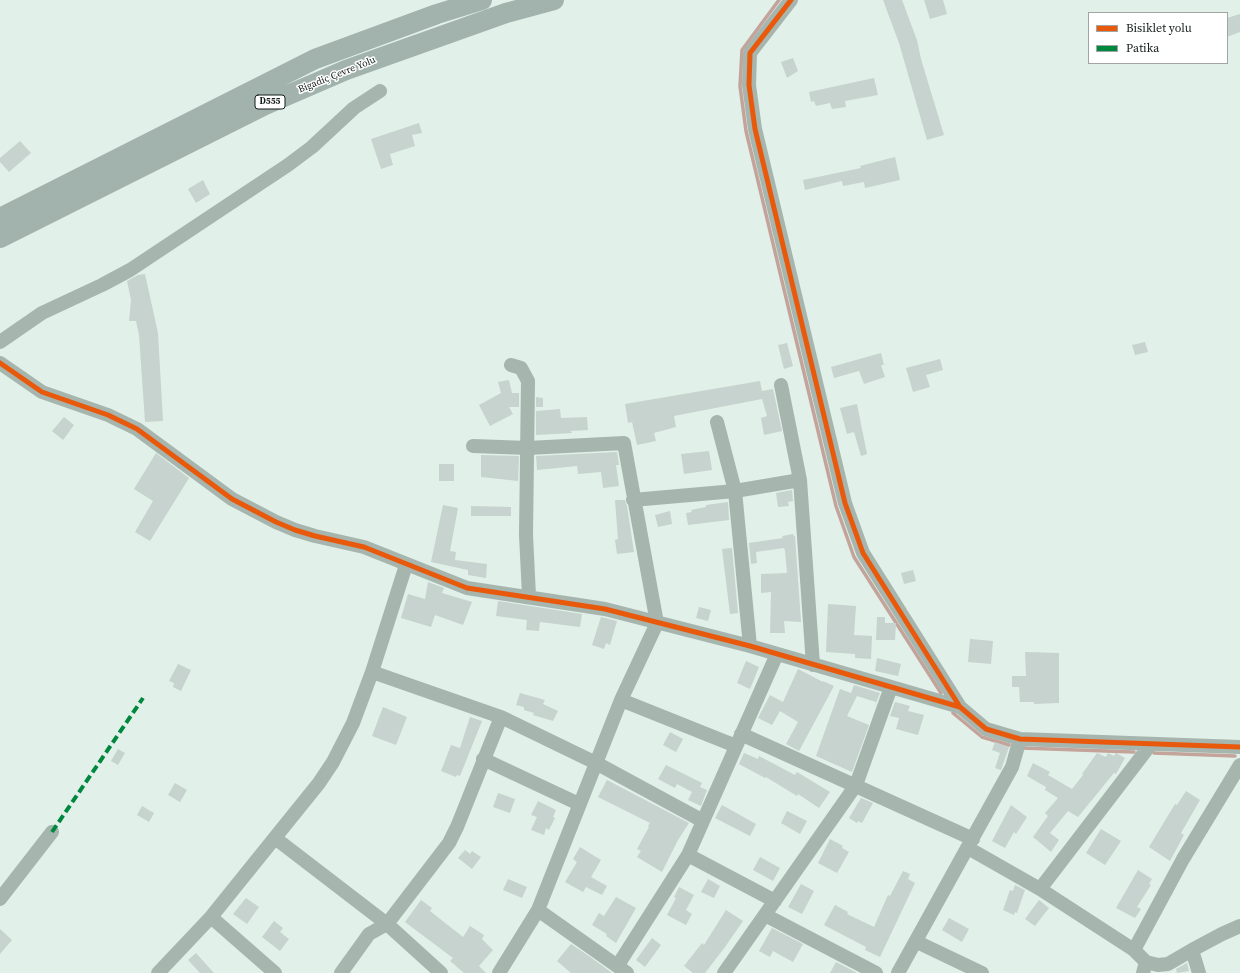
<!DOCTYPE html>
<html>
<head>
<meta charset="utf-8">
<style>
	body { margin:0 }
	#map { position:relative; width:1240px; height:973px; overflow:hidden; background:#e1f0e9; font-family:"Source Serif 4",serif }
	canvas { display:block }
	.legend { position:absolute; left:1088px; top:12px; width:140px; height:52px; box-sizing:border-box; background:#fff; border:1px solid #a1a5a3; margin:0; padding:5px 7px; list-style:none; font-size:12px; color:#141e1a }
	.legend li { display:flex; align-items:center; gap:8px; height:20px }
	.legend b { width:20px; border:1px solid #a1a5a3 }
</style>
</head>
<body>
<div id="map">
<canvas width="1240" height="973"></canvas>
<ul class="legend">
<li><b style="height:5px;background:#e8590c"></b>Bisiklet yolu</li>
<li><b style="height:5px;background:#00873e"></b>Patika</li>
</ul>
</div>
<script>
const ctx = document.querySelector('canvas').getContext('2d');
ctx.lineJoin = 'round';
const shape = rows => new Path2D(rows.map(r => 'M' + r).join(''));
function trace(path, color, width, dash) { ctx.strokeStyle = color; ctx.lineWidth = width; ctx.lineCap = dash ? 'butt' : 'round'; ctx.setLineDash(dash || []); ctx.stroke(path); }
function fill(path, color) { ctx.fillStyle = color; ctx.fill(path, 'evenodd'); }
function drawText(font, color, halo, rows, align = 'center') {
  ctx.font = font + ' "Source Serif 4",serif'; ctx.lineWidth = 3; ctx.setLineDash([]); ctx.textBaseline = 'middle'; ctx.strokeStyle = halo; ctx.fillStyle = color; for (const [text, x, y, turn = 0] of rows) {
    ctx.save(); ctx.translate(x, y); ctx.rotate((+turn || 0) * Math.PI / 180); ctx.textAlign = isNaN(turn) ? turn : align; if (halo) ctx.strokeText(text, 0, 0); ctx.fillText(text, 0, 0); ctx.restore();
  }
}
const stream = shape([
	[779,0,742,50,740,86,746,131,836,506,854,557,941,693],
	[953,713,982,737,1009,745],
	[1022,748,1134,752],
	[1154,753,1235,756]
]);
const building = shape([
	[883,0,902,0,917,40,921,59,944,135,927,140,899,43],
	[924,0,943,0,947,14,930,19],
	[1240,14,1240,32,1227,37,1227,18],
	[793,58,798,71,787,78,781,62],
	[874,78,878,95,845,101,846,107,832,109,830,103,816,106,814,101,811,102,809,92],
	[419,123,422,133,412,135,415,146,390,154,393,165,381,169,371,139],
	[20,141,31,153,9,172,0,162,0,158],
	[895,157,900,180,865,188,864,182,843,186,842,181,805,190,803,180,861,168,860,166],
	[203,180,210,194,196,203,188,189],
	[145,274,158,333,163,421,145,422,139,335,136,321,129,321,131,300,127,281,138,275],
	[1145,342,1148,352,1135,355,1132,345],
	[787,343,793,366,784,369,778,345],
	[881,353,884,365,881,365,885,377,864,384,859,371,834,378,831,367],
	[940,359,943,370,926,375,930,387,913,392,906,368],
	[509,380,512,393,519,393,519,407,509,407,513,414,490,426,479,405,501,393,498,382],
	[760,381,762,391,773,389,782,431,764,435,761,418,767,416,762,399,674,416,676,427,654,433,656,441,637,445,632,422,628,423,625,404],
	[536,397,543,398,543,407,536,407],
	[857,404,867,454,861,456,854,432,847,434,840,408],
	[560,409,561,418,587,417,588,430,571,431,572,433,536,435,536,411],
	[64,417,74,425,63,440,52,431],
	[709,451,712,470,684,474,681,454],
	[617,452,619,465,616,465,619,486,603,488,601,472,578,474,577,466,537,470,536,456],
	[156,453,189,478,150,541,135,532,153,501,134,489],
	[481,455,519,456,518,481,481,477],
	[439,464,454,464,454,481,439,481],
	[792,490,793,501,788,502,789,506,778,507,776,493],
	[615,500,625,500,627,506,634,552,617,554,615,540,618,539],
	[728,502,729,520,688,525,686,513,692,512,691,510,706,507,706,505],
	[443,505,458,508,450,551,456,552,455,560,487,564,486,578,468,575,468,570,431,562],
	[471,506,511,507,511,516,471,516],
	[670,511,672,524,658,527,655,515],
	[793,534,794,536,795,536,801,622,784,621,785,633,770,633,771,592,761,593,761,574,787,573,785,551,784,548,756,552,757,563,751,564,749,543,783,538,782,536],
	[732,548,738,613,730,614,722,549],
	[913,570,916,581,904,584,901,573],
	[428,582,444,588,442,593,472,602,463,625,435,615,431,627,401,618,408,594,425,599],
	[498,601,582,614,580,627,540,622,539,631,526,630,527,620,496,616],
	[828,604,856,606,854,635,872,636,871,659,855,658,855,654,826,652],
	[699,607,711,610,708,621,696,618],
	[601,617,617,621,610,645,606,643,604,649,592,645],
	[877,617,885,617,885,623,896,623,895,640,876,640],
	[970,639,993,641,991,664,968,662],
	[1025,652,1059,653,1059,703,1034,704,1034,702,1020,702,1019,687,1012,687,1012,676,1026,676],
	[877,658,901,664,898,676,875,671],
	[746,661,759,667,750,689,737,683],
	[178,664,191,670,181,691,173,687,174,683,169,681],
	[798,669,823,682,823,681,834,686,799,751,786,744,798,722,780,711,772,725,758,718,770,695,783,702],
	[854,685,880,693,874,708,876,702,857,696,847,716,869,725,852,772,816,756,840,689,851,693],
	[520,693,545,700,543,704,558,711,553,721,533,715,534,713,524,710,524,707,516,705],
	[895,702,910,706,908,711,924,715,918,735,896,729,899,718,890,716],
	[383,707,407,717,396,745,372,736],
	[470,717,482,721,460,776,457,775,456,777,441,771,451,745,460,748],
	[670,732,683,739,676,752,663,745],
	[995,742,1009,747,1001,770,995,768,1000,753,992,750],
	[118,749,125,753,118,765,111,761],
	[744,753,758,759,759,756,795,775,797,772,830,792,819,808,798,794,797,796,766,777,765,778,739,764],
	[1097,753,1106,757,1108,753,1114,756,1116,753,1125,758,1116,774,1114,773,1078,817,1068,811,1050,833,1059,840,1051,852,1033,837,1048,816,1045,813,1058,798,1045,790,1046,787,1027,776,1033,763,1050,772,1048,775,1072,789,1083,775,1082,774],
	[666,765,702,783,700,787,707,790,701,806,688,800,692,792,677,784,675,788,658,779],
	[607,780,689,823,678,840,662,872,637,857,641,851,637,849,649,827,648,826,650,823,598,797],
	[175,783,187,790,180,802,168,795],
	[1186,791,1200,800,1181,833,1184,835,1170,861,1149,847,1175,804,1177,805],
	[498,793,515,799,510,813,493,807],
	[861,798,873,803,862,823,858,821,857,823,849,818],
	[538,801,556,810,553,817,555,818,549,830,546,828,544,835,531,830,537,817,531,815],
	[722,805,756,824,750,836,715,818],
	[1011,805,1027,817,1016,834,1014,832,1005,848,992,841],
	[142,806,154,813,149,822,137,815],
	[787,811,807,821,800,834,781,823],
	[1101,829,1121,841,1105,865,1086,853],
	[830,839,843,846,842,848,849,852,837,873,818,863],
	[580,847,601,860,591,877,607,886,602,895,586,887,583,892,565,882,577,862,573,859],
	[465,850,470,854,472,851,481,857,472,869,458,858],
	[760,857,780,868,773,881,753,870],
	[1138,870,1152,879,1149,884,1151,885,1137,907,1141,909,1135,918,1116,908],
	[903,871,910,874,908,879,915,883,880,957,865,950,866,947,824,925,835,905,848,912,847,914,874,927,888,895,890,896],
	[508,879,527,887,522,898,503,890],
	[708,879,720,886,714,898,701,892],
	[801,884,814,891,802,914,788,907],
	[1015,885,1025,890,1017,913,1015,912,1014,915,1003,910,1010,890,1013,891],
	[679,887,694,895,686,910,692,914,686,925,667,915,676,898,674,897],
	[616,897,636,908,616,943,606,936,607,934,592,925,599,913,604,916],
	[246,898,259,907,247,924,233,914],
	[421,900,432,908,430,911,463,937,470,926,484,935,482,939,493,950,479,966,486,973,464,973,450,961,453,958,405,922],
	[1039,900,1049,908,1035,926,1025,919],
	[726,910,743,921,725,947,705,973,693,973,684,966,702,943,704,945],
	[949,918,969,929,962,942,942,930],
	[274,921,283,928,280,932,289,939,280,951,262,937],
	[772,928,803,944,793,962,773,951,770,957,759,951],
	[0,929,12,940,0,954],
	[652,938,661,945,645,967,636,960],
	[571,944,589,956,612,973,571,973,557,961],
	[196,953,214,973,200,973,188,960],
	[836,962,842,965,857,973,830,973],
	[1187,963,1189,971,1177,973,1176,969]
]);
const minor = shape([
	[791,0,750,53,749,85,755,129,845,503,863,553,960,707,986,729,1020,739,1240,747],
	[0,342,42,313,102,285,130,270,288,165,312,147,354,108,380,91],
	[0,363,42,392,108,415,137,429,232,499,276,522,295,530,315,536,364,547,467,588,605,609,750,646,960,707],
	[511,365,521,368,528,381,526,535,529,596],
	[781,385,800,480,813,665],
	[717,422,735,491,750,646],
	[473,446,528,448,624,443,657,623,621,700,538,910,499,973],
	[633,500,735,491,800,480],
	[372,672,501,717,596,763,703,821],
	[621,700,736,746],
	[741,734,973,839],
	[483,759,579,804],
	[275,838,387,924,441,973],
	[968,848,1040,889,1134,950,1146,962,1143,973],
	[688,855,775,901],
	[1040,889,1151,744],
	[0,899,52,832],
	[538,910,627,973],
	[765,915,876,973],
	[211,917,275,973],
	[917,942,982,973],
	[1134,950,1183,859,1240,765],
	[1192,950,1222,934,1240,926],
	[1146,962,1158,965,1168,964,1192,950,1199,973],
	[618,965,688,855,777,654],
	[158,973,211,917,319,783,333,762,353,723,372,672,406,565],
	[341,973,369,934,387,924,449,843,457,827,501,717],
	[724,973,856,785,891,687],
	[898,973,1012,767,1020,739]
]);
const highway = shape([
	[0,218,315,59,437,14,482,0],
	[0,238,265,105,346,70,506,13,554,0]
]);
const quiet = shape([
	[52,832,143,698]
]);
const cycleway = shape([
	[791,0,750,53,749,85,755,129,845,503,863,553,960,707,986,729,1020,739,1240,747],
	[0,363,42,392,108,415,137,429,232,499,276,522,295,530,315,536,364,547,467,588,605,609,750,646,960,707]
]);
const shields = [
	[270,102,30]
];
const shieldNames = [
	["D555",270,102]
];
const streetNames = [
	["Bigadiç Çevre Yolu",337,75,-22]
];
trace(stream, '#c4a49a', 3.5);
fill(building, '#c7d3ce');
trace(minor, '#a6b5ae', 14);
trace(highway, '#a1b3ac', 20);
trace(quiet, '#00873e', 4, [8, 4]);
trace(cycleway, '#e8590c', 5);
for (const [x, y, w] of shields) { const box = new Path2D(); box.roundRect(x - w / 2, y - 7, w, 14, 3); ctx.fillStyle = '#fff'; ctx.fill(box); trace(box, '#141e1a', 1); }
drawText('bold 9px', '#141e1a', null, shieldNames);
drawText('10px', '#141e1a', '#fff', streetNames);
</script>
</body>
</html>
